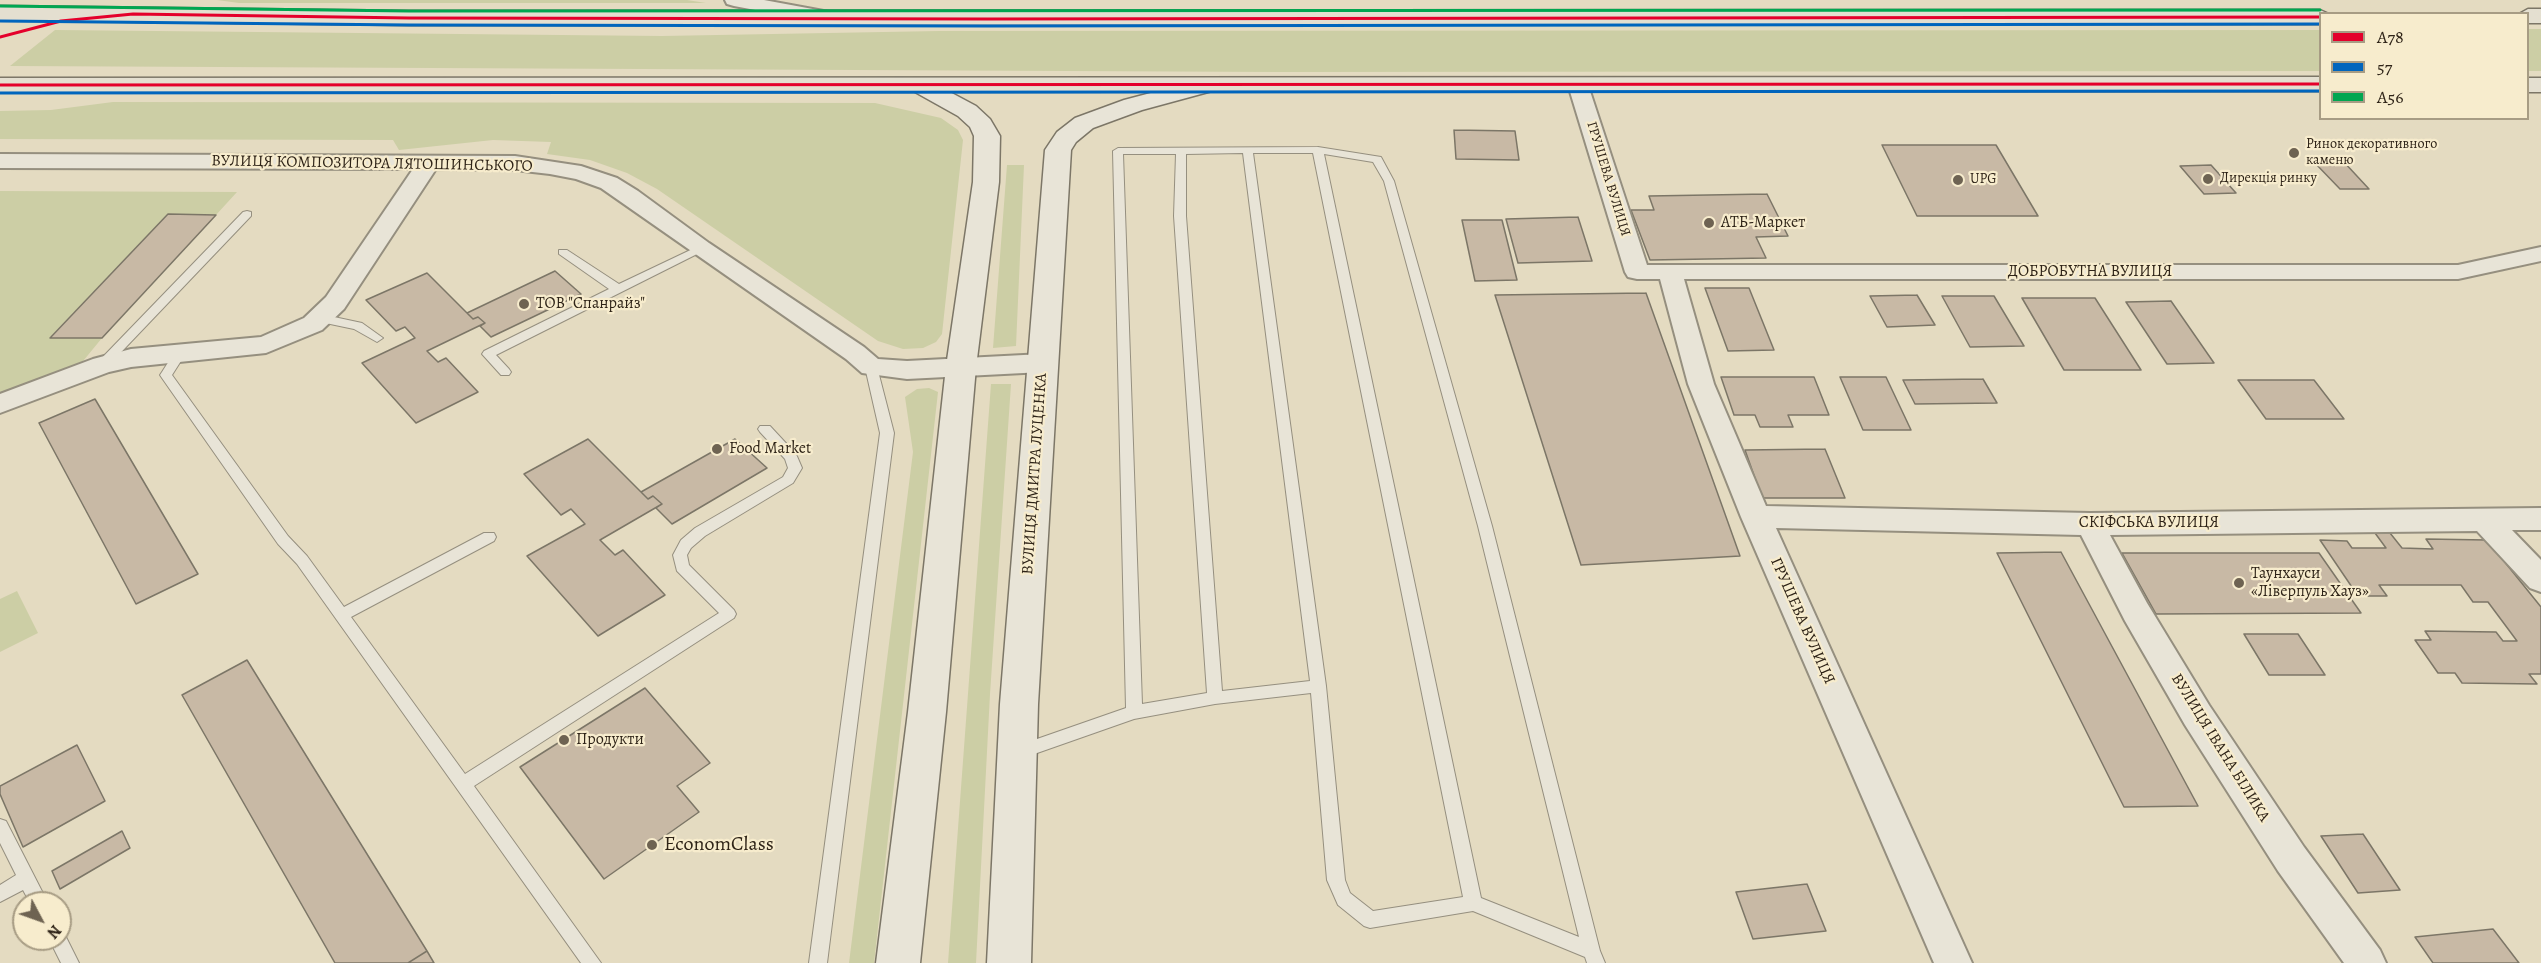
<!DOCTYPE html>
<html>
<head>
<meta charset="utf-8">
<style>
	body { margin:0 }
	#map { position:relative; width:2541px; height:963px; overflow:hidden; background:#e4dbc1; font-family:Alegreya,serif }
	canvas { display:block }
	.legend { position:absolute; left:2319px; top:12px; width:210px; height:108px; box-sizing:border-box; background:#f7eccd; border:2px solid #a79c84; margin:0; padding:8px 10px; list-style:none; font-size:18px; color:#2e2317 }
	.legend li { display:flex; align-items:center; gap:12px; height:30px }
	.legend b { width:30px; border:2px solid #a79c84 }
	.north { position:absolute; left:12px; top:891px; width:60px; height:60px; box-sizing:border-box; background:#f7eccd; border:2px solid #a79c84; border-radius:50%; rotate:131deg; font-size:16px; font-weight:700; line-height:24px; text-align:center; color:#2e2317 }
	.north::after { content:''; display:block; margin:auto; width:21px; height:27px; background:#6e6352; clip-path:polygon(50% 0,100% 100%,50% 72%,0 100%) }
</style>
</head>
<body>
<div id="map">
<canvas width="2541" height="963"></canvas>
<ul class="legend">
<li><b style="height:8px;background:#e4002b"></b>А78</li>
<li><b style="height:8px;background:#0065bd"></b>57</li>
<li><b style="height:8px;background:#00a651"></b>A56</li>
</ul>
<div class="north">N</div>
</div>
<script>
const ctx = document.querySelector('canvas').getContext('2d');
ctx.lineJoin = 'round';
function fill(path, color) { ctx.fillStyle = color; ctx.fill(path, 'evenodd'); }
const shape = rows => new Path2D(rows.map(r => 'M' + r).join(''));
function trace(path, color, width, dash) { ctx.strokeStyle = color; ctx.lineWidth = width; ctx.lineCap = dash ? 'butt' : 'round'; ctx.setLineDash(dash || []); ctx.stroke(path); }
function drawText(font, color, halo, rows, align = 'center') {
  ctx.font = font + ' Alegreya,serif'; ctx.lineWidth = 4.5; ctx.setLineDash([]); ctx.textBaseline = 'middle'; ctx.strokeStyle = halo; ctx.fillStyle = color; for (const [text, x, y, turn = 0] of rows) {
    ctx.save(); ctx.translate(x, y); ctx.rotate((+turn || 0) * Math.PI / 180); ctx.textAlign = isNaN(turn) ? turn : align; if (halo) ctx.strokeText(text, 0, 0); ctx.fillText(text, 0, 0); ctx.restore();
  }
}
const green = shape([
	[217,0,687,0,706,3,239,3],
	[2528,29,2541,29,2541,71,2528,71],
	[55,30,662,36,939,31,2320,30,2320,71,1279,72,10,66],
	[113,102,875,103,941,118,958,130,963,140,942,334,936,342,923,348,903,349,878,341,657,189,627,173,590,160,547,154,551,142,493,140,399,150,393,140,0,139,0,111,51,110],
	[1007,165,1024,165,1016,346,993,348],
	[0,191,237,192,216,215,168,214,50,337,102,338,79,366,0,400],
	[991,384,1011,384,990,694,976,963,948,963],
	[929,388,938,392,874,963,849,963,913,452,905,397,917,389],
	[17,591,38,633,0,652,0,599]
]);
const building = shape([
	[1454,130,1515,131,1519,160,1456,159,1454,130],
	[1882,145,1996,145,2038,216,1917,216,1882,145],
	[2313,161,2343,161,2369,189,2340,189,2313,161],
	[2211,165,2236,193,2204,194,2180,166,2211,165],
	[1767,194,1788,236,1756,237,1766,258,1650,260,1631,210,1654,210,1649,196,1767,194],
	[168,214,216,215,102,338,50,338,168,214],
	[1578,217,1592,261,1518,263,1506,219,1578,217],
	[1462,220,1502,220,1517,280,1475,281,1462,220],
	[555,271,581,294,491,337,480,326,485,323,478,317,473,319,467,313,555,271],
	[427,273,473,319,478,317,485,323,427,351,438,362,446,358,478,392,416,423,362,363,415,338,405,327,396,331,366,300,427,273],
	[1705,288,1749,288,1774,350,1728,351,1705,288],
	[1646,293,1740,556,1581,565,1495,295,1646,293],
	[1917,295,1935,325,1887,327,1870,296,1917,295],
	[1942,296,1994,296,2024,346,1970,347,1942,296],
	[2022,298,2095,298,2141,370,2064,370,2022,298],
	[2171,301,2214,363,2167,364,2126,302,2171,301],
	[1721,377,1814,377,1829,415,1788,415,1793,427,1760,427,1755,415,1734,415,1721,377],
	[1840,377,1886,377,1911,430,1863,430,1840,377],
	[1983,379,1997,403,1915,404,1903,380,1983,379],
	[2238,380,2314,380,2344,419,2266,419,2238,380],
	[95,399,198,574,136,604,39,423,95,399],
	[588,439,648,499,653,496,662,504,600,540,615,555,623,550,665,595,598,636,527,556,585,524,571,509,561,515,524,474,588,439],
	[735,439,767,468,672,524,656,508,662,504,653,496,648,499,641,492,735,439],
	[1825,449,1845,498,1762,498,1745,450,1825,449],
	[2375,533,2390,533,2402,548,2433,549,2426,539,2487,540,2541,607,2541,674,2529,674,2537,684,2462,683,2455,673,2438,673,2415,640,2431,640,2425,631,2496,632,2503,641,2517,641,2488,602,2473,602,2461,585,2379,585,2387,596,2358,596,2320,540,2347,541,2352,548,2386,548,2375,533],
	[2061,552,2198,806,2124,807,1997,553,2061,552],
	[2122,553,2319,553,2361,613,2156,614,2122,553],
	[2244,634,2298,634,2325,675,2269,675,2244,634],
	[247,660,427,951,408,963,335,963,182,695,247,660],
	[645,688,710,763,677,786,699,812,604,879,520,767,645,688],
	[77,745,105,801,23,847,0,794,0,786,77,745],
	[122,831,130,848,60,889,52,871,122,831],
	[2363,834,2400,890,2358,893,2321,836,2363,834],
	[1807,884,1826,931,1753,939,1736,892,1807,884],
	[2493,929,2519,963,2433,963,2415,937,2493,929],
	[427,951,434,963,408,963,427,951]
]);
const service = shape([
	[1318,147,1381,157,1394,181,1492,526,1600,951,1605,963,1587,963,1585,957,1473,911,1370,928,1364,926,1338,905,1327,880,1311,693,1215,704,1134,719,1020,759,1014,757,1012,752,1014,747,1126,708,1113,151,1118,148,1318,147],
	[1243,153,1310,681,1222,691,1186,216,1186,154,1243,153],
	[1253,153,1313,153,1463,897,1373,911,1350,893,1345,880,1326,686,1253,153],
	[1123,154,1176,154,1174,216,1207,693,1142,704,1123,154],
	[1324,154,1373,162,1384,181,1478,526,1579,937,1481,898,1324,154],
	[247,211,251,212,251,216,106,368,98,368,96,365,98,362,243,212,247,211],
	[701,245,705,246,705,250,496,355,509,369,511,372,509,375,501,375,482,354,484,351,609,289,559,254,559,250,567,250,619,284,701,245],
	[320,314,362,323,383,338,377,342,354,329,316,321,314,318,316,315,320,314],
	[180,349,186,353,172,375,288,536,307,556,344,607,484,533,494,533,496,537,494,541,351,617,465,774,719,613,677,571,673,555,681,540,695,528,783,477,788,468,785,459,760,432,758,429,760,426,770,426,796,454,802,468,793,483,705,536,691,548,687,555,689,565,734,610,736,614,734,618,474,786,601,963,581,963,297,564,278,544,162,378,160,375,162,372,176,350,180,349],
	[871,363,877,367,894,433,827,963,809,963,880,433,865,367,871,363],
	[0,819,6,821,48,903,30,903,23,890,0,902,0,885,16,875,0,843,0,819],
	[60,931,64,933,79,963,61,963,49,939,60,939,60,931]
]);
const minor = shape([
	[725,0,764,0,829,12,836,14,839,18,836,22,829,24,734,6,727,4,725,0],
	[1578,79,1585,81,1588,85,1647,265,2458,265,2541,247,2541,261,2458,279,1684,279,1714,384,1766,506,2090,513,2541,508,2541,530,2512,530,2541,560,2541,592,2530,588,2477,531,2110,535,2147,603,2209,705,2304,847,2380,950,2386,963,2344,963,2278,871,2185,725,2125,621,2081,535,1776,528,1972,963,1934,963,1741,517,1688,384,1660,279,1637,279,1628,277,1625,272,1568,85,1571,81,1578,79],
	[0,154,515,156,581,166,617,178,638,191,709,243,864,347,878,359,907,361,1043,354,1052,357,1056,363,1052,369,1043,372,907,379,862,373,846,359,601,188,576,179,550,174,515,170,436,169,344,309,322,330,266,353,131,367,109,372,0,413,0,394,93,359,131,349,261,337,304,318,326,297,413,169,0,168,0,154]
]);
const secondary = shape([
	[1204,79,1212,81,1216,86,1212,91,1142,110,1093,128,1076,142,1071,150,1038,704,1031,963,987,963,1000,704,1045,150,1057,132,1075,118,1124,100,1204,79],
	[923,80,931,82,976,106,990,119,1000,136,999,182,976,367,946,712,920,963,876,963,908,712,946,367,973,182,974,136,970,127,958,116,915,92,911,87,915,82,923,80]
]);
const trunk = shape([
	[0,6,409,11,2320,10,2329,14,2320,14,2320,24,409,25,0,20,0,6],
	[2528,9,2541,9,2541,23,2528,23,2528,14,2519,14,2528,9],
	[2320,77,2320,91,0,92,0,78,2320,77],
	[2528,78,2541,78,2541,92,2528,92,2528,78]
]);
const bus1 = shape([
	[0,37,61,21,133,14,409,18,988,19,2320,17],
	[0,85,2320,84]
]);
const bus2 = shape([
	[0,21,409,25,988,26,2320,24],
	[0,93,2320,91]
]);
const bus3 = shape([
	[0,6,409,11,2320,10]
]);
const markers = [
	[2294,153,6,"#6e6352"],
	[2208,179,6,"#6e6352"],
	[1958,180,6,"#6e6352"],
	[1709,223,6,"#6e6352"],
	[524,304,6,"#6e6352"],
	[717,449,6,"#6e6352"],
	[2239,583,6,"#6e6352"],
	[564,740,6,"#6e6352"],
	[652,845,6,"#6e6352"]
];
const farPoinames = [
	["Ринок декоративного",2306,145],
	["каменю",2306,161],
	["Дирекція ринку",2220,179],
	["UPG",1970,180]
];
const farStreetnames = [
	["ГРУШЕВА ВУЛИЦЯ",1608,179,73]
];
const streetNames = [
	["ВУЛИЦЯ КОМПОЗИТОРА ЛЯТОШИНСЬКОГО",372,164,1],
	["ДОБРОБУТНА ВУЛИЦЯ",2090,272],
	["ВУЛИЦЯ ДМИТРА ЛУЦЕНКА",1035,474,-86],
	["СКІФСЬКА ВУЛИЦЯ",2149,523],
	["ГРУШЕВА ВУЛИЦЯ",1802,621,66],
	["ВУЛИЦЯ ІВАНА БІЛИКА",2220,748,58]
];
const poiNames = [
	["АТБ-Маркет",1721,223],
	["ТОВ \"Спанрайз\"",536,304],
	["Food Market",729,449],
	["Таунхауси",2251,574],
	["«Ліверпуль Хауз»",2251,592],
	["Продукти",576,740]
];
const nearPoinames = [
	["EconomClass",664,845]
];
fill(green, '#cccea5');
fill(building, '#c8b9a5');
trace(building, '#7c7667', 1.5);
trace(service, '#958f7f', 2);
trace(minor, '#958f7f', 4);
trace(secondary, '#7c7667', 3);
trace(trunk, '#7c7667', 3);
fill(service, '#e8e4d7');
fill(minor, '#e8e4d7');
fill(secondary, '#e8e4d7');
fill(trunk, '#e4dfd0');
trace(bus1, '#e4002b', 3);
trace(bus2, '#0065bd', 3);
trace(bus3, '#00a651', 3);
for (const [x, y, r, color] of markers) { const dot = new Path2D(); dot.arc(x, y, r, 0, 2 * Math.PI); ctx.fillStyle = color; ctx.fill(dot); trace(dot, '#f7eccd', 2); }
drawText('14px', '#2e2317', '#f7eccd', farPoinames, 'left');
drawText('14px', '#2e2317', '#f7eccd', farStreetnames);
drawText('16px', '#2e2317', '#f7eccd', streetNames);
drawText('16px', '#2e2317', '#f7eccd', poiNames, 'left');
drawText('20px', '#2e2317', '#f7eccd', nearPoinames, 'left');
</script>
</body>
</html>
